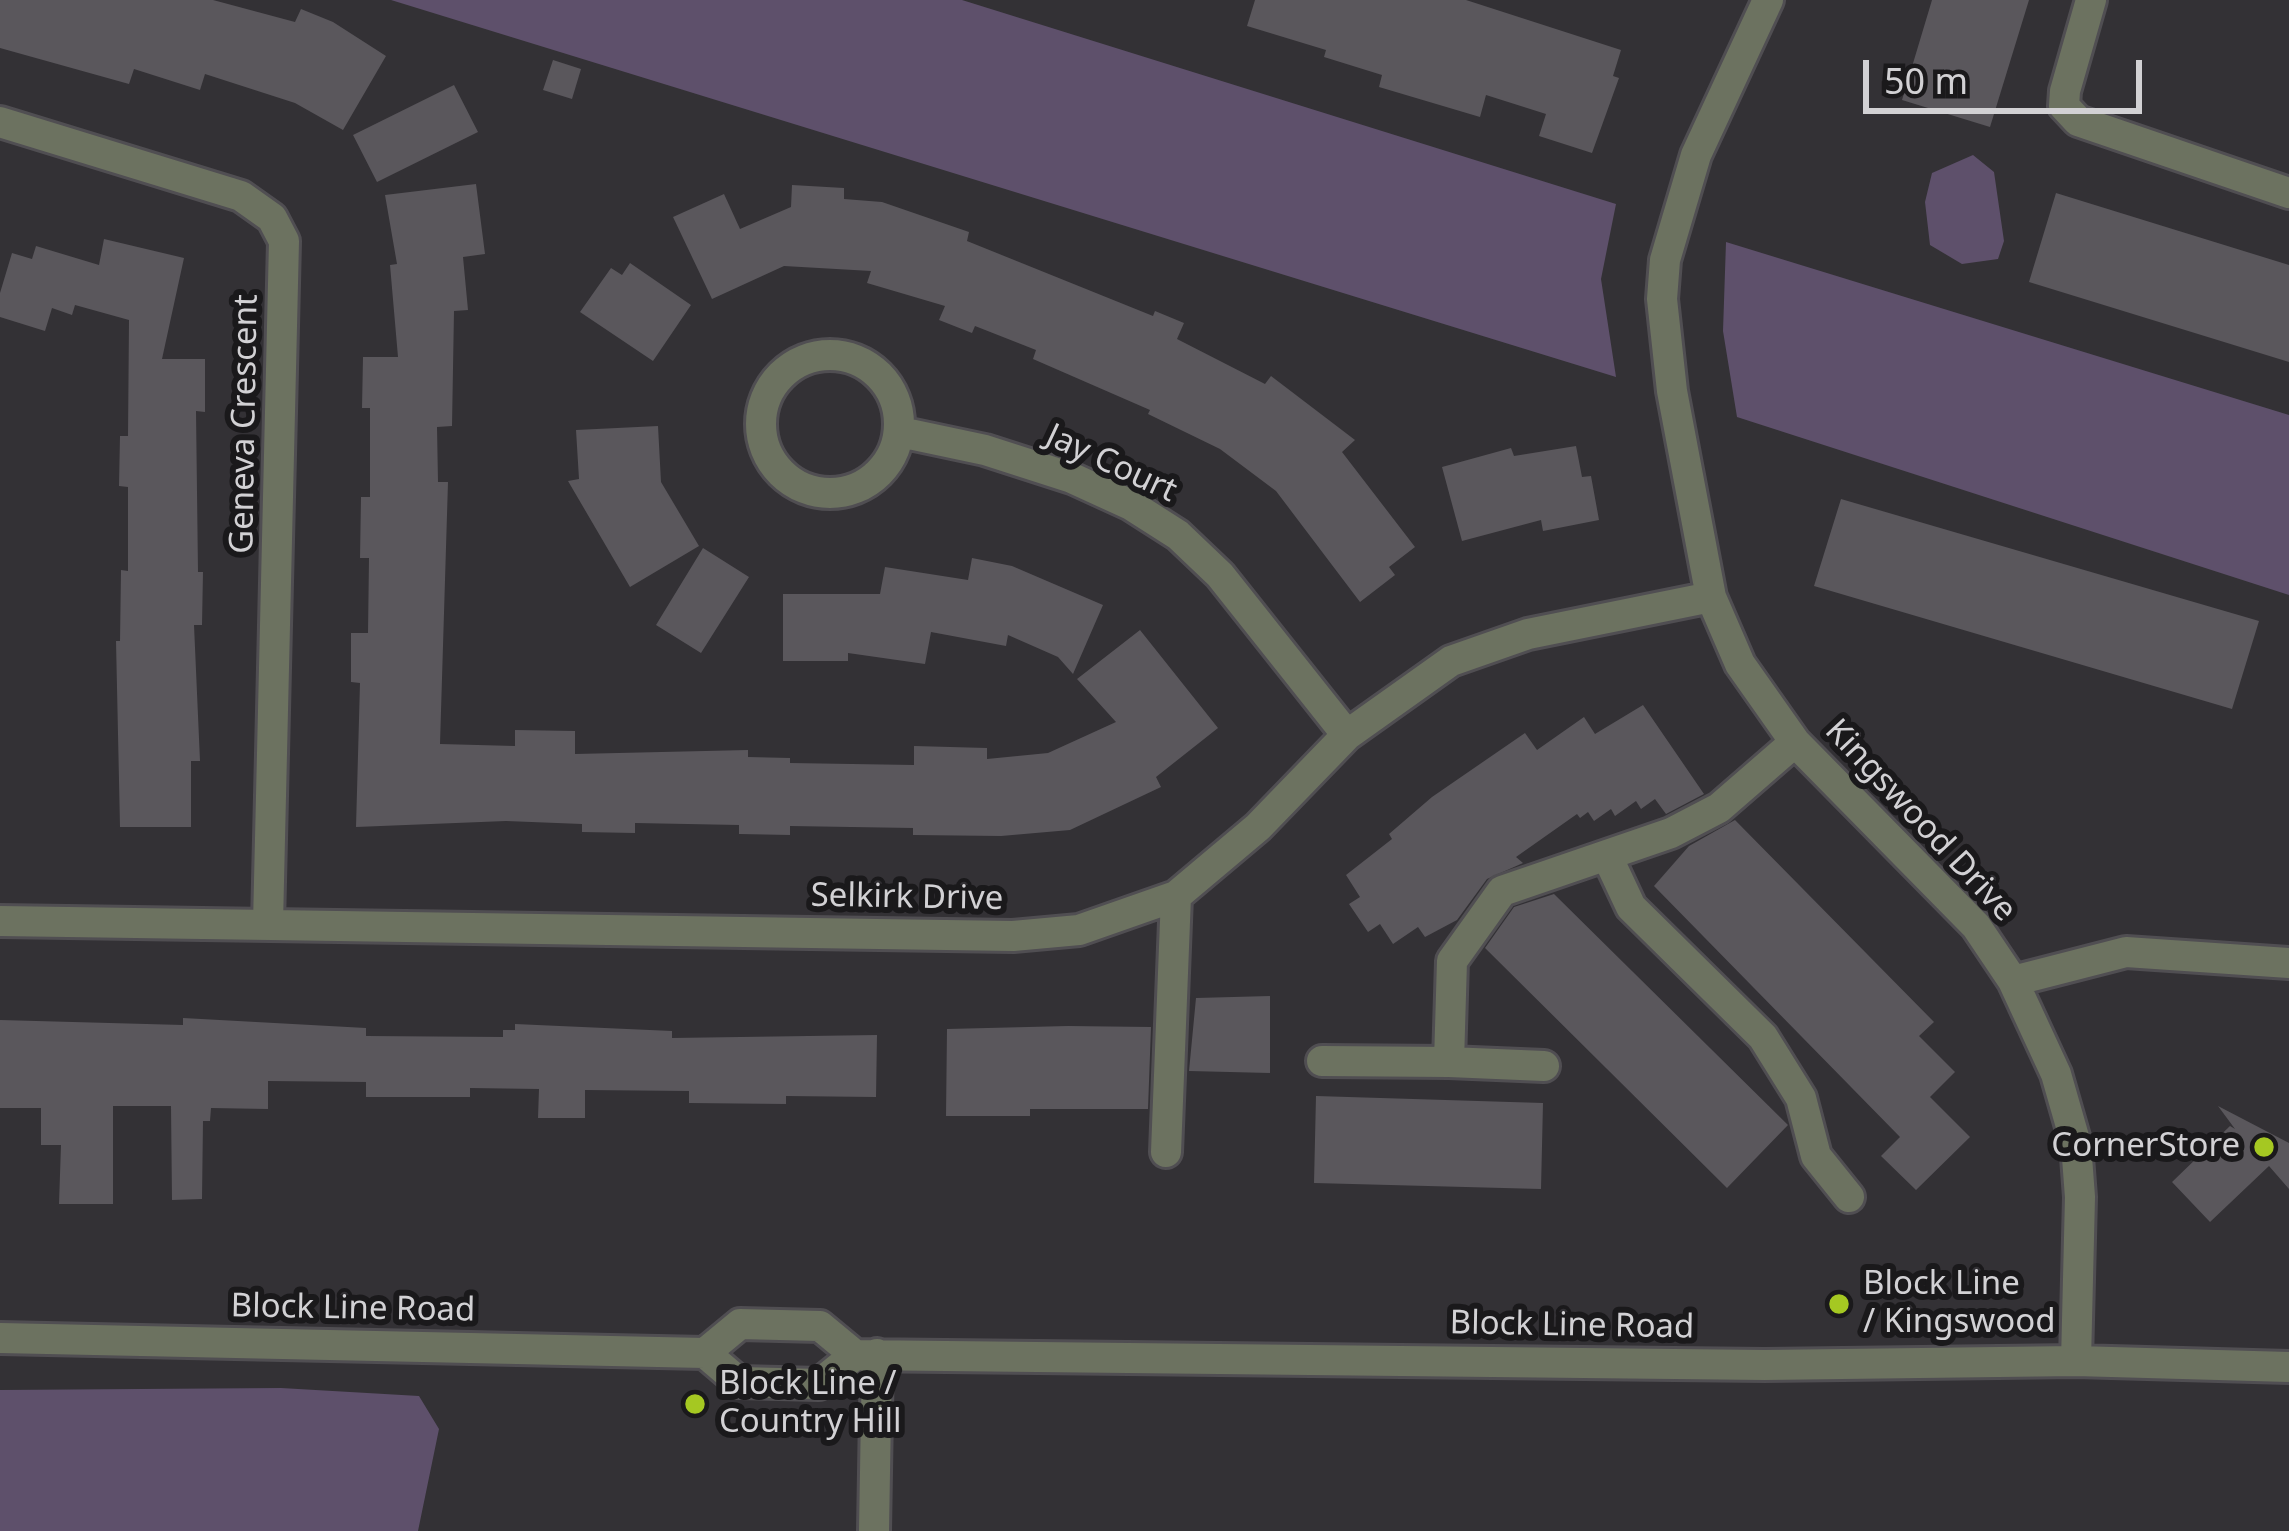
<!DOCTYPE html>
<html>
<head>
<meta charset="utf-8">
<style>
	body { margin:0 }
	#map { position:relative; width:2289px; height:1531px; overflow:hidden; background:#333135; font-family:"Noto Sans",sans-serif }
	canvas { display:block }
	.scale { position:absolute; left:1863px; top:60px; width:279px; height:54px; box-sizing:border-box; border:6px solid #d2d1d4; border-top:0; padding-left:15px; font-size:36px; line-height:42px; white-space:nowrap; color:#d2d1d4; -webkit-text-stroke:9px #1a191b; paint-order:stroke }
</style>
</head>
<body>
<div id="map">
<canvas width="2289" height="1531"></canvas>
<div class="scale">50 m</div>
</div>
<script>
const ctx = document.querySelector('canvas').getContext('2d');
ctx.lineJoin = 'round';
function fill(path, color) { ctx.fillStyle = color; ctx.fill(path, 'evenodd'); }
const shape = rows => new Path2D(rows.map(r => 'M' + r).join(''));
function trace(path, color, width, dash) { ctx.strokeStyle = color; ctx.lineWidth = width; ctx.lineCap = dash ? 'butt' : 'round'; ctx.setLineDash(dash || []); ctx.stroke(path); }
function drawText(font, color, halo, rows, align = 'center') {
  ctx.font = font + ' "Noto Sans",sans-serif'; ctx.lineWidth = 12; ctx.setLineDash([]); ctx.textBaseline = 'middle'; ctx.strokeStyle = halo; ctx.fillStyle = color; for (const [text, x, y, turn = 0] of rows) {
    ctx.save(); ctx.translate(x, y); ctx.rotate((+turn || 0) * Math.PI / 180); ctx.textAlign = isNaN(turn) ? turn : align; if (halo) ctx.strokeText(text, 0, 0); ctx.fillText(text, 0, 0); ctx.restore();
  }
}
const green = shape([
	[391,0,962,0,1616,204,1601,279,1616,377],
	[1973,155,1994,172,2004,241,1998,259,1962,264,1930,245,1925,202,1932,173],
	[1726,242,2289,415,2289,595,1737,417,1723,331],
	[281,1388,419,1396,439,1429,418,1531,0,1531,0,1390]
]);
const building = shape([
	[0,0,213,0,295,22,301,9,333,22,386,56,343,130,295,103,205,74,200,90,134,69,129,84,0,48],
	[1255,0,1466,0,1621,50,1613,76,1619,78,1592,153,1539,136,1546,114,1486,95,1480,117,1379,87,1382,75,1324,57,1326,50,1247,26],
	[1932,0,2029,0,1990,127,1902,100],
	[553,60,581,69,572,99,543,90],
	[454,85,478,132,377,182,353,135],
	[476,184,485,254,463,257,468,310,454,311,452,426,437,427,438,482,448,482,440,744,515,746,515,730,575,731,575,754,748,750,748,757,790,758,790,763,914,765,914,746,987,748,987,759,1048,753,1116,722,1077,679,1140,630,1218,728,1156,777,1161,787,1070,830,1001,836,913,835,913,828,790,826,790,835,739,834,739,825,635,823,635,833,582,832,582,824,506,821,356,827,360,683,351,682,351,633,368,633,369,558,360,558,361,497,370,497,370,408,362,408,363,357,398,357,390,265,397,264,385,195],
	[792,185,844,188,844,199,882,202,969,232,967,241,1153,316,1155,311,1184,323,1177,339,1265,384,1271,376,1355,440,1342,452,1415,547,1389,567,1395,575,1360,602,1276,491,1220,449,1148,414,1150,410,1033,359,1036,350,975,326,972,333,939,320,945,306,867,283,871,271,784,266,712,299,673,217,724,194,740,229,791,207],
	[2056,193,2289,265,2289,362,2029,282],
	[104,239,184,258,162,359,205,359,205,412,196,411,198,572,203,572,202,625,194,625,200,761,191,761,191,827,120,827,116,641,120,641,121,570,128,571,128,487,119,486,120,436,128,436,129,320,75,305,72,315,52,308,45,331,0,317,0,293,12,253,32,259,36,246,99,265],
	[630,263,691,305,653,361,580,312,611,268,622,275],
	[658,426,661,482,699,546,630,587,568,481,579,479,576,430],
	[1576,446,1582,477,1591,476,1599,520,1543,531,1541,520,1462,541,1442,467,1511,448,1514,456],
	[1841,499,2259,621,2232,709,1814,586],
	[703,548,749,577,701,653,656,625],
	[972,558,1012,566,1103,605,1073,674,1058,657,1008,635,1006,646,931,632,925,664,848,653,848,661,783,661,783,594,880,594,885,567,968,580],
	[1643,705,1704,794,1666,814,1655,799,1641,809,1636,801,1615,816,1611,809,1594,821,1588,812,1580,818,1577,814,1516,857,1523,863,1487,879,1457,920,1425,937,1418,927,1393,944,1380,924,1368,932,1349,904,1360,897,1346,875,1392,839,1389,834,1432,797,1525,733,1537,750,1584,717,1595,734],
	[1735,820,1934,1022,1919,1036,1955,1072,1930,1097,1970,1137,1916,1190,1881,1156,1900,1137,1654,886,1689,846],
	[1554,894,1788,1125,1727,1188,1485,948,1514,907],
	[1270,996,1270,1073,1189,1071,1196,998],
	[183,1018,366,1028,366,1036,503,1037,503,1030,515,1030,515,1024,672,1031,672,1038,877,1035,876,1097,786,1096,786,1104,689,1103,689,1091,585,1090,585,1118,538,1118,539,1089,470,1088,470,1097,366,1097,366,1082,268,1081,268,1109,211,1108,210,1121,203,1121,202,1199,172,1200,171,1106,113,1106,113,1204,59,1204,61,1145,41,1145,41,1108,0,1108,0,1020,183,1025],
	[1068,1026,1151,1027,1148,1109,1030,1109,1030,1116,946,1116,947,1029],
	[1316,1096,1543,1103,1541,1189,1314,1183],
	[2218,1106,2289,1143,2289,1189,2269,1166,2210,1222,2172,1182,2230,1126,2235,1129]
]);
const minor = shape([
	[1768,0,1696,155,1665,260,1662,299,1672,391,1711,597,1740,664,1795,742,1976,926,2013,981,2056,1074,2076,1144,2080,1197,2076,1361],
	[2091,0,2065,91,2064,106,2078,121,2289,193],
	[0,122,241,196,272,218,284,241,268,924],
	'761 424a69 69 0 1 1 138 0a69 69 0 1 1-138 0Z',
	[900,432,985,450,1072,478,1131,505,1178,535,1220,575,1347,735],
	[1608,858,1631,907,1763,1037,1801,1098,1816,1156,1849,1197],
	[0,921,1013,936,1079,930,1176,896,1258,827,1347,735,1451,661,1528,634,1711,597],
	[2013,981,2126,952,2289,963],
	[1322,1061,1449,1062,1452,961,1502,891,1671,833,1719,808,1795,742],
	[1449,1062,1544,1066],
	[1166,1152,1176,896],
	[0,1338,705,1353,739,1382,819,1384,855,1355,1765,1365,2076,1361,2289,1367],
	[705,1353,740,1324,820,1326,855,1355],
	[874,1531,877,1354]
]);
const markers = [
	[2264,1147,12,"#a5c822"],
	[1839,1304,12,"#a5c822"],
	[695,1404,12,"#a5c822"]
];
const streetNames = [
	["Geneva Crescent",245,424,-89],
	["Jay Court",1111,464,25],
	["Kingswood Drive",1920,821,47],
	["Selkirk Drive",907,898,1],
	["Block Line Road",353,1309,1],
	["Block Line Road",1572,1326,1]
];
const poiNames = [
	["CornerStore",2240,1147,"right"],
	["Block Line",1863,1285],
	["/ Kingswood",1863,1323],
	["Block Line /",719,1385],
	["Country Hill",719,1423]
];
fill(green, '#5e506b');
fill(building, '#5a575c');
trace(minor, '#504e52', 36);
trace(minor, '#6c7260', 30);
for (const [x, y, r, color] of markers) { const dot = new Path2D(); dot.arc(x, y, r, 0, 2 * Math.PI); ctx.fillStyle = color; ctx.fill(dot); trace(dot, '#1a191b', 4.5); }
drawText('33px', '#d2d1d4', '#1a191b', streetNames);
drawText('33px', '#d2d1d4', '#1a191b', poiNames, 'left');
</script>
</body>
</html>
